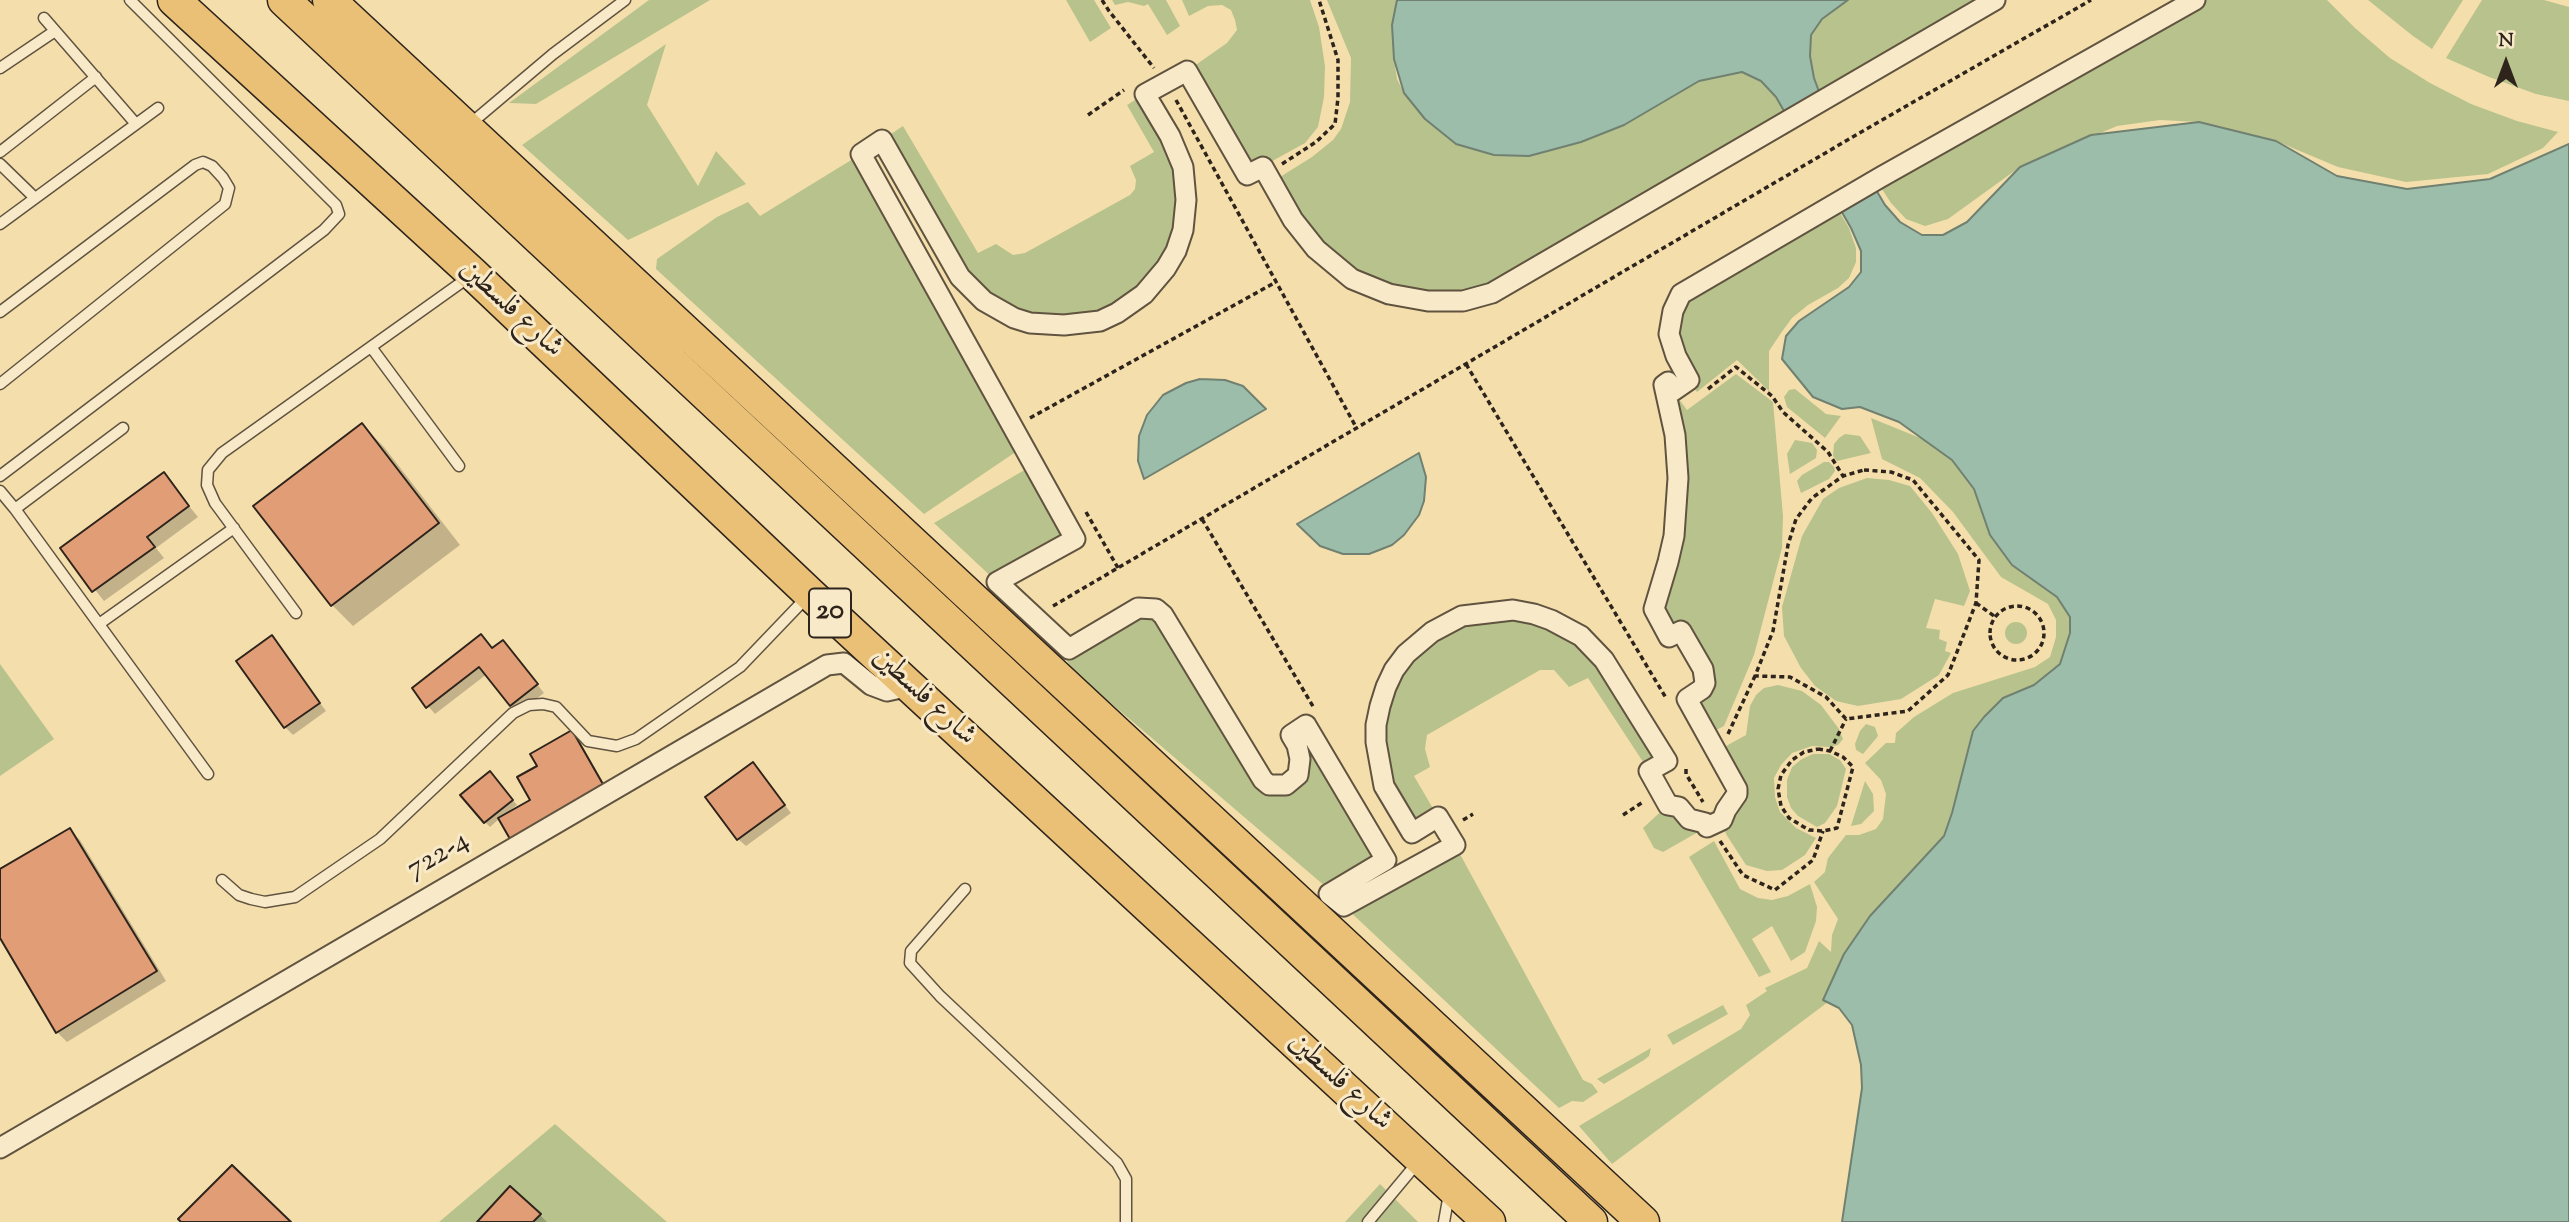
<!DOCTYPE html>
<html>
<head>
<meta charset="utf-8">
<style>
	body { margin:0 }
	#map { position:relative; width:2569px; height:1222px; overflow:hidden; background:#f4dfac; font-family:"Sorts Mill Goudy",serif }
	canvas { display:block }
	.north { position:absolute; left:2471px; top:28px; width:70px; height:70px; -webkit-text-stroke:5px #f8eac9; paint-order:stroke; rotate:0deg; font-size:19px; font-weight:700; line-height:28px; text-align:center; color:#2e241c }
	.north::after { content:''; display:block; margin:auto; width:24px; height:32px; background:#2e241c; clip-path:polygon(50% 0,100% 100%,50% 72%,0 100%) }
</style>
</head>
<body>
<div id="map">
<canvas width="2569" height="1222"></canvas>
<div class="north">N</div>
</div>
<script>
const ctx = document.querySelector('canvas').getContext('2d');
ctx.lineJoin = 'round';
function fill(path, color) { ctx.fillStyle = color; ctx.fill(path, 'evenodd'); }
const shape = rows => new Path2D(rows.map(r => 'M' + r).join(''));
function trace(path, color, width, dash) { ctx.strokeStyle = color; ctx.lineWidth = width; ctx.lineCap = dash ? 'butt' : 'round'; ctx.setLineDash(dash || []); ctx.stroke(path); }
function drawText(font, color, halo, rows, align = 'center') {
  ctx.font = font + ' "Sorts Mill Goudy",Amiri,serif'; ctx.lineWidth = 6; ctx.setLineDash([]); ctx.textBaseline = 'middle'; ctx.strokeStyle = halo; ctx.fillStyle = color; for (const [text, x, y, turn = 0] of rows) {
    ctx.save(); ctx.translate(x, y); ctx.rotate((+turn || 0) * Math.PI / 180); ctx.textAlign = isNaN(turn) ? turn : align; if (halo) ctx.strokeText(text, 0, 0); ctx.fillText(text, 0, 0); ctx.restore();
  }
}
const green = shape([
	[649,0,710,0,536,104,509,103],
	[1066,0,1094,0,1111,28,1090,42],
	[1112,0,1166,0,1180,26,1167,35,1148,4,1144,6,1128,2,1115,5],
	[1182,0,1310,0,1319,27,1325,66,1324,97,1318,127,1305,143,1247,175,1187,71,1227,43,1237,30,1235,20,1231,10,1222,5,1208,6,1189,16],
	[1327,0,1397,0,1392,25,1394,59,1397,79,1404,93,1581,142,1624,125,1699,81,1742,72,1760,81,1776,97,1788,118,1463,301,1352,279,1272,182,1312,157,1333,140,1341,129,1350,102,1351,58],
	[1848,0,1992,0,1821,97,1814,78,1810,56,1811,35,1822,19],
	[2195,0,2327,0,2355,28,2390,58,2430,83,2471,104,2517,121,2558,132,2543,148,2488,174,2406,182,2338,167,2276,141,2199,122,2160,120,2117,126,2020,167,1948,219,1925,226,1906,219,1891,203,1876,180],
	[2368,0,2463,0,2432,49,2413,36],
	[2482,0,2544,0,2569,7,2569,101,2536,94,2489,77,2446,58],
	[666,44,647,105,698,186,716,151,746,184,628,240,522,145],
	[1145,94,1170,136,1183,230,1144,294,1064,325,984,301,882,140,903,126,978,253,996,244,1013,255,1025,253,1130,195,1135,189,1136,180,1130,166,1154,152,1127,105],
	[861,154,1023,447,924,514,656,269,657,259,717,217,748,202,760,216],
	[1835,204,1849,228,1856,248,1856,262,1849,278,1838,288,1808,305,1792,318,1781,333,1769,351,1769,391,1737,360,1697,392,1689,380,1673,311],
	[1736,374,1773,402,1783,516,1782,548,1754,655,1724,726,1707,735,1687,699,1705,683,1654,609,1668,562,1673,391,1687,410],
	[1795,389,1826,414,1841,416,1825,438,1787,407,1784,397,1789,390],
	[1871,418,1930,442,1952,460,1974,489,1980,507,2012,565,2057,597,2070,617,2070,633,2060,664,2034,685,2003,698,1944,836,1870,916,1844,954,1823,1000,1828,1002,1612,1164,1579,1126,1741,1029,1750,1015,1746,1005,1767,991,1765,988,1807,968,1819,941,1831,952,1832,935,1838,919,1814,882,1825,872,1828,858,1846,835,1859,835,1876,829,1883,819,1886,794,1881,780,1865,763,1886,743,1895,743,1896,733,1914,717,1953,693,2035,667,2050,657,2056,637,2056,620,2048,604,2001,577,1953,512,1920,478,1882,459],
	[1845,434,1860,436,1871,453,1837,461,1833,456,1834,444,1839,438],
	[1795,440,1812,443,1817,450,1816,458,1790,474,1787,454],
	[1824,462,1829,462,1834,467,1835,471,1829,479,1801,493,1797,481,1802,475],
	[1033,465,1075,539,997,582,934,523],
	[1867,478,1889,480,1910,486,1932,513,1958,554,1970,591,1964,606,1935,599,1926,628,1940,630,1939,639,1947,642,1945,651,1951,653,1939,675,1901,699,1858,706,1836,701,1815,686,1801,668,1784,636,1782,607,1802,536,1823,499,1839,488],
	[1147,608,1263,780,1286,785,1306,725,1386,860,1326,887,1071,669,1065,656],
	[1495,611,1581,636,1667,761,1649,771,1588,678,1569,687,1554,670,1540,670,1427,735,1425,749,1430,767,1414,776,1438,817,1412,833,1381,774,1376,725,1419,642],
	'2005 633a11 11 0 1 1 22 0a11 11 0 1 1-22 0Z',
	[0,664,54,739,0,776],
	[1778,685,1802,691,1821,705,1839,729,1843,739,1838,745,1829,747,1812,746,1792,753,1781,765,1774,778,1775,797,1780,812,1796,828,1816,838,1805,855,1782,870,1767,871,1746,865,1726,834,1722,820,1734,801,1717,751,1746,735,1750,706,1756,695,1764,688],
	[1866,724,1875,727,1878,736,1863,754,1856,750,1855,744,1860,731],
	[1813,754,1829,754,1840,760,1846,769,1837,806,1825,823,1817,827,1798,816,1791,808,1787,797,1787,780,1792,767,1802,759],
	[1865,781,1873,794,1874,811,1861,824,1851,826],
	[1668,805,1707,827,1663,852,1654,848,1643,828],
	[1714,841,1740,889,1758,898,1772,900,1788,896,1810,884,1817,907,1816,921,1805,952,1791,961,1772,926,1752,939,1771,972,1759,977,1689,857],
	[1455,845,1583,1080,1592,1084,1598,1092,1583,1102,1572,1101,1559,1108,1344,906],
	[1723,1005,1728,1014,1673,1045,1667,1035],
	[1651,1048,1649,1056,1644,1060,1604,1084,1597,1079],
	[555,1124,667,1222,439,1222],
	[1380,1184,1418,1222,1345,1222]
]);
const water = shape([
	[1397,0,1848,0,1822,19,1811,35,1810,56,1814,78,1821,97,1885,205,1900,222,1922,235,1943,235,1967,222,2020,167,2091,135,2199,122,2276,141,2337,176,2407,189,2490,179,2569,144,2569,1222,1842,1222,1862,1088,1861,1065,1852,1025,1839,1008,1823,1000,1844,954,1870,916,1944,836,1952,813,1973,731,1984,717,2003,698,2034,685,2060,664,2070,633,2070,617,2057,597,2012,565,1990,535,1974,489,1952,460,1899,422,1860,407,1842,409,1813,397,1782,359,1786,336,1799,321,1849,287,1861,272,1861,251,1851,228,1776,97,1761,81,1742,72,1699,81,1624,125,1581,142,1529,156,1494,155,1456,144,1425,119,1404,93,1394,59,1392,25,1397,0],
	[1200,379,1225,380,1243,386,1266,409,1144,479,1138,461,1139,436,1147,415,1163,395,1186,383,1200,379],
	[1419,453,1426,477,1424,501,1419,515,1404,535,1392,545,1369,554,1343,554,1320,546,1297,524,1419,453]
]);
const pier = shape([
	[1825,97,1874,180,1834,204,1786,120]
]);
const shadow = shape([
	[362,425,384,447,460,545,353,626,332,605],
	[164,475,198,517,156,548,164,558,104,601,62,548],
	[272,638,326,711,293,735,285,727],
	[493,650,510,650,544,693,518,713,487,674,435,714,428,706],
	[572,733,579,740,610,794,500,818,490,827,485,822,494,778,517,805,507,813,533,801,539,766],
	[753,764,791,813,746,846,738,839],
	[70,830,80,840,166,981,67,1042,57,1032,0,934,0,871],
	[540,1215,547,1222,480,1222]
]);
const building = shape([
	[362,423,439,523,331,606,253,506,362,423],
	[164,472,189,506,147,537,155,547,92,592,60,548,164,472],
	[481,634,492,648,503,640,538,684,510,706,479,667,426,708,412,688,481,634],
	[272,635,320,703,284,728,236,661,272,635],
	[572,730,604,786,510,839,498,818,530,800,517,777,537,766,530,754,572,730],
	[753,762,785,805,737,840,705,797,753,762],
	[490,771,513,800,484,823,460,795,490,771],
	[70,828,157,971,56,1033,0,938,0,869,70,828],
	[232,1165,291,1222,181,1222,178,1219,232,1165],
	[510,1186,541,1214,533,1222,477,1222,510,1186]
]);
const path = shape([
	[1102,0,1109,11,1154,68],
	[1176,100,1356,427],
	[1088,115,1124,90],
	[1282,164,1316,142,1335,124,1338,98,1338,60,1319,0],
	[1466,364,1666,698],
	[1708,389,1736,367,1772,396,1783,412,1828,452,1843,476],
	[1030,418,1276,282],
	[1864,470,1891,472,1913,480,1979,560,1976,603,1948,675,1908,711,1846,719,1826,697,1790,677,1755,676,1773,631,1788,545,1796,519,1812,498,1843,476,1864,470],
	[1086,512,1118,568],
	[1202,519,1314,708],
	[1976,603,1994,616],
	[1053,606,1856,135,2091,0],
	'1990 633a27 27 0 1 1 54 0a27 27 0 1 1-54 0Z',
	[1728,734,1755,676],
	[1818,749,1830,751,1843,757,1853,767,1837,828,1823,831,1809,830,1789,818,1781,806,1778,789,1781,775,1792,760,1804,752,1818,749],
	[1830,751,1846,719],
	[1686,769,1686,774,1703,802],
	[1623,815,1643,802],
	[1463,820,1473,814],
	[1720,841,1743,875,1775,890,1813,860,1823,831]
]);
const lane = shape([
	[44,18,136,124],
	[0,68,55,31],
	[469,125,553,54,625,0],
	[0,152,96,77],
	[0,164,35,198],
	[0,224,158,108],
	[0,312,195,165,203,162,212,166,223,178,229,188,225,204,0,384],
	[371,347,459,466],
	[0,476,324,230,339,214,336,205,130,0],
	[0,491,15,509,208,774],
	[15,509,123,428],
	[296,613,215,503,207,485,208,470,222,453,469,277],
	[99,624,234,528],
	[222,880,239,895,251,899,265,902,295,897,380,839,513,713,529,705,543,704,556,707,588,741,617,746,636,739,740,667,807,597],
	[965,889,911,951,910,963,940,996,1117,1163,1126,1179,1126,1222],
	[1368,1222,1418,1162],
	[1444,1222,1449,1194]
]);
const street = shape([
	[1995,0,1492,293,1463,301,1428,301,1389,294,1352,279,1316,249,1293,220,1263,167,1247,175,1187,71,1145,94,1170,136,1183,167,1186,200,1183,230,1176,251,1166,268,1144,294,1117,313,1100,321,1064,325,1030,323,1014,318,984,301,960,277,882,140,861,154,1075,539,997,582,1069,649,1138,608,1156,609,1163,615,1263,780,1269,785,1286,785,1298,775,1300,759,1297,745,1291,735,1306,725,1386,860,1329,894,1344,906,1455,845,1438,817,1412,833,1384,786,1376,742,1376,725,1380,706,1386,687,1394,670,1406,654,1432,632,1462,616,1513,610,1534,614,1551,620,1581,636,1604,660,1667,761,1649,771,1668,805,1679,807,1689,819,1705,823,1707,827,1722,820,1726,810,1737,794,1737,789,1687,699,1702,689,1705,683,1703,669,1681,631,1669,637,1654,609,1668,562,1674,536,1678,478,1675,435,1664,385,1668,382,1673,391,1689,380,1676,356,1669,334,1673,311,1681,294,1881,177,2195,0],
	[0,1148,827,665,844,663,871,685,887,691,910,686]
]);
const primary = shape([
	[174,0,473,274,810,594,1489,1222],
	[284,0,1591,1222],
	[329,0,1643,1222]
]);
const shields = [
	[830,613,42]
];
const shieldNames = [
	["20",830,613]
];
const streetNames = [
	["شارع فلسطين",510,310,43],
	["شارع فلسطين",923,698,43],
	["722-4",439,857,-30],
	["شارع فلسطين",1339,1083,43]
];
fill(green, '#b8c28c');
fill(water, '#9cbdaa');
trace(water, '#708071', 2);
fill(pier, '#f4dfac');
fill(shadow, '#0003');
fill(building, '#e19e76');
trace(building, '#2e241c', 2);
trace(lane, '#605340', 13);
trace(street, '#605340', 23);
trace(primary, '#2e241c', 35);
trace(path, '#2e241c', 3.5, [5, 3.5]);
trace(lane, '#f8eac9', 10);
trace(street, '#f8eac9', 19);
trace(primary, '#eac076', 32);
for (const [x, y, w] of shields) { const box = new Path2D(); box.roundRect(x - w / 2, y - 24.5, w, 49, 5); ctx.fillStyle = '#f8eac9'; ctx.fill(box); trace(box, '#2e241c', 2); }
drawText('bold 28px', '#2e241c', null, shieldNames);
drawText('30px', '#2e241c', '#f8eac9', streetNames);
</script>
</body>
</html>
